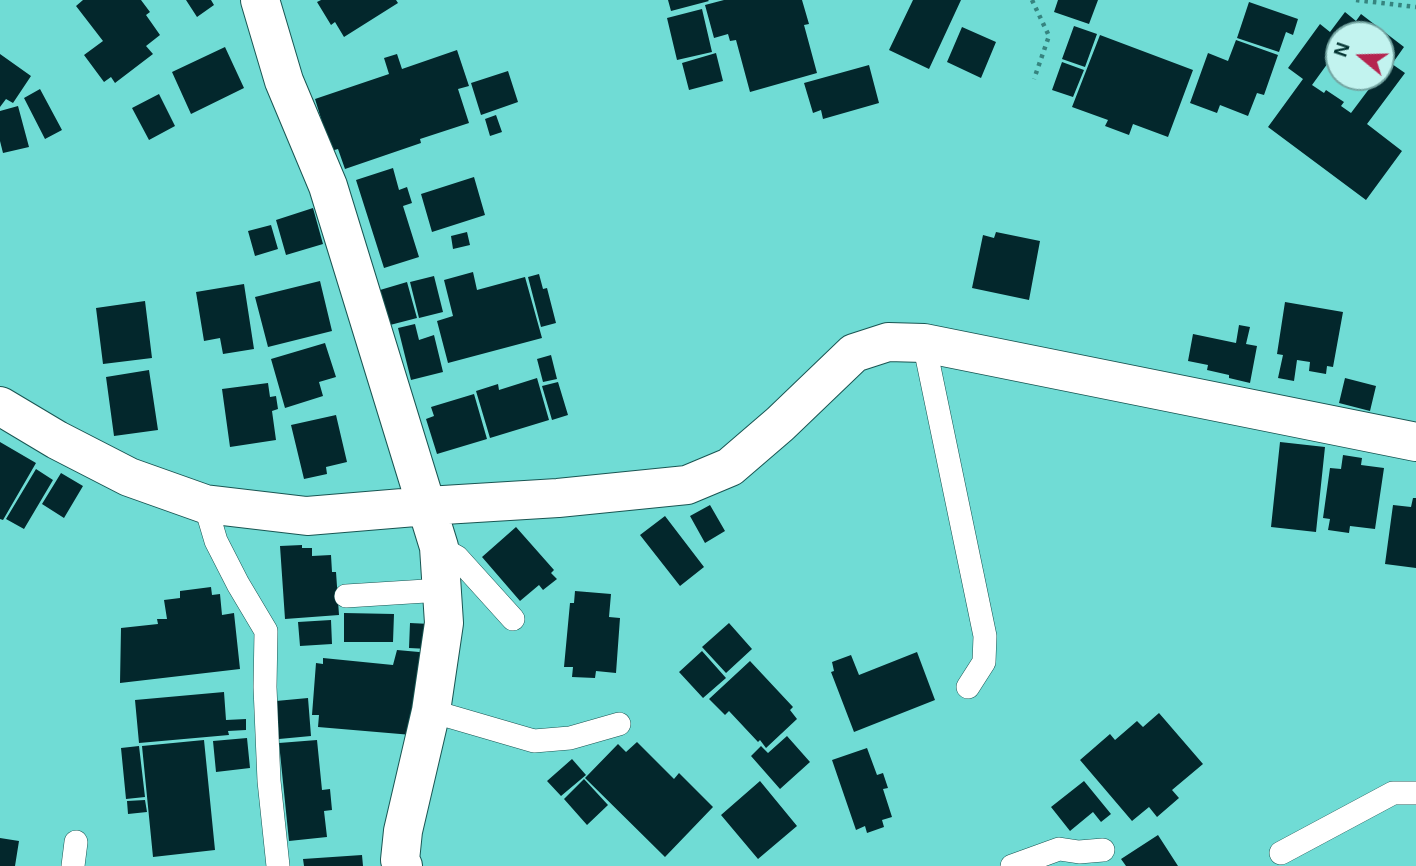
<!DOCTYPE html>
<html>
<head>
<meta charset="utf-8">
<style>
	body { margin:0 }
	#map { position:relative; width:1416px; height:866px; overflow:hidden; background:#70dcd5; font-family:Helvetica,sans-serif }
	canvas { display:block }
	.north { position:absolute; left:1325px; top:21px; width:70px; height:70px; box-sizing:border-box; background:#c2f3ef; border:2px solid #74a5a2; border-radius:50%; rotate:289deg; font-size:19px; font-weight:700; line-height:28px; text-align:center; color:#00312f }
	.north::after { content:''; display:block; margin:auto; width:24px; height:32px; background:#b5244f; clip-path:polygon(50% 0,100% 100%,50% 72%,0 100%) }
</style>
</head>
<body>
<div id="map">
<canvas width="1416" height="866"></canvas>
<div class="north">N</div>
</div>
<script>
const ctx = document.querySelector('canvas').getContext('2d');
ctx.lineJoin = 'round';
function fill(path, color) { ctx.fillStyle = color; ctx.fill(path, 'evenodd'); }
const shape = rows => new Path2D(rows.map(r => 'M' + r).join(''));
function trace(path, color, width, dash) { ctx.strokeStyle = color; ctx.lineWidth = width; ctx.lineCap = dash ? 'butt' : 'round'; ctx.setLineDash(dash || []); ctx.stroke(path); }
const building = shape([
	[83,0,141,0,150,12,146,15,160,35,146,46,153,54,115,83,111,77,104,82,84,55,103,41,76,6],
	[186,0,211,0,214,5,197,17],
	[321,0,396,0,398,3,344,37,335,22,331,25,317,2],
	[668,0,708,0,709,1,671,11],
	[724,0,802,0,809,24,804,25,817,73,750,92,736,40,730,41,728,34,714,38,705,5],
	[913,0,961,0,929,69,889,50],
	[1058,0,1098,0,1089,24,1054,12],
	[1249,2,1298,19,1293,35,1286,32,1279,52,1237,38],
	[702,9,712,52,677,60,667,18],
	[1345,12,1356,21,1361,14,1404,47,1392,64,1405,73,1367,124,1402,151,1366,200,1268,127,1303,79,1288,68,1320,24,1330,32],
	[1339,35,1381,35,1381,77,1352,77,1359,82,1362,78,1372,85,1351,113,1341,106,1344,102,1326,90,1324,93,1312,85,1333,56,1339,61],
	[1074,26,1097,34,1085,67,1062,59],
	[962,27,996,42,981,78,947,62],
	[1100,35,1193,70,1168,137,1133,124,1129,135,1105,126,1108,120,1072,107],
	[1236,40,1278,55,1264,95,1257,93,1248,116,1220,105,1217,113,1190,103,1208,53,1228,61],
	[225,47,244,88,191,114,172,72],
	[457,50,469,86,458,89,469,123,420,139,421,143,345,169,338,149,331,151,315,99,389,74,384,58,397,54,402,69],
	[716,53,723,81,689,90,682,63],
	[0,54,31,76,13,103,6,99,0,107],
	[1062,62,1084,70,1073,97,1052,90],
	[869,65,879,103,823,119,821,110,813,113,804,83],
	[508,71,518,102,481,115,471,83],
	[40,89,62,130,45,139,24,98],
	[159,94,175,126,149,140,132,108],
	[18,106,29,147,3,153,0,141,0,111],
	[496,115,502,132,490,136,485,119],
	[393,168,399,190,407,187,412,203,403,206,419,257,384,268,356,180],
	[474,177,485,215,432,232,421,194],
	[313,208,323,244,286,255,276,220],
	[271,225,278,249,255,256,248,231],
	[467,232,470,245,453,249,451,236],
	[996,232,1040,241,1029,300,972,288,983,235,994,238],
	[473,272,477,290,525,277,542,338,448,363,437,321,453,316,444,280],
	[539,274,543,289,547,288,556,323,541,327,528,277],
	[434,276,443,312,419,318,410,282],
	[320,281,332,331,268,347,255,297],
	[407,282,417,318,390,325,380,290],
	[244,284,254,349,223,354,220,338,204,341,196,292],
	[145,301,152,358,103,364,96,308],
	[1285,302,1343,312,1333,367,1327,366,1326,374,1309,371,1310,362,1297,360,1294,381,1278,378,1283,355,1277,354],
	[415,324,419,340,434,335,443,372,411,380,398,328],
	[1239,325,1250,327,1246,344,1257,346,1250,383,1229,378,1229,375,1207,370,1208,365,1188,361,1193,334,1236,343],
	[325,343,336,377,319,382,323,396,285,408,271,359],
	[551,355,557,379,543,382,537,359],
	[149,370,158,430,114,436,106,377],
	[537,378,549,420,490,438,476,391,498,384,499,390],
	[1345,378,1376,386,1370,411,1339,403],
	[558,382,568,415,552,420,542,386],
	[268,383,270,397,276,396,278,409,272,411,276,440,230,447,222,389],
	[474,394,487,439,437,454,426,419,434,416,431,407],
	[336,415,347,462,326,467,327,474,304,479,291,425],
	[0,442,36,463,3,520,0,519],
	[1280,442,1325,447,1316,532,1271,527],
	[1343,455,1362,458,1361,465,1384,468,1375,529,1350,526,1349,533,1328,530,1330,519,1323,518,1330,468,1341,469],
	[36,469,53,480,24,529,6,519],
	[61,473,83,486,64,518,42,504],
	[1413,498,1416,498,1416,568,1385,564,1393,505,1411,507],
	[710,505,725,531,705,543,690,516],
	[665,516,704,567,680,586,640,535],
	[516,527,554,570,551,573,557,579,543,590,539,585,520,601,482,557],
	[302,545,302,548,312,548,312,556,331,555,332,572,336,572,339,615,285,619,280,546],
	[211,587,212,595,220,594,222,615,234,613,240,669,120,683,121,628,158,624,157,619,167,619,164,600,180,598,180,591],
	[575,591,611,594,609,617,620,618,616,673,596,671,595,678,572,677,573,667,564,667,570,603,574,603],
	[344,613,394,614,393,642,344,642],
	[331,620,332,644,300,646,298,622],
	[410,623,430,624,429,649,409,648],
	[729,623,752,649,726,673,702,647],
	[397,650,430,653,412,735,318,727,319,715,312,715,316,663,323,664,323,658,393,665],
	[702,651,726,678,703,698,679,672],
	[917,652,935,700,854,732,831,672,834,671,832,662,851,655,859,675],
	[750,661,793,707,790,710,797,719,766,748,760,740,758,742,729,711,725,715,709,699],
	[224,692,226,720,246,719,246,730,228,731,229,735,139,743,135,700],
	[308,698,311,736,279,739,276,701],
	[1159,713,1203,764,1172,790,1179,798,1157,817,1149,807,1132,821,1080,760,1110,734,1115,740,1137,721,1143,727],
	[787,736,810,762,780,789,751,756,761,746,768,753],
	[247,738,250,768,216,772,213,741],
	[204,740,215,850,153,857,142,746],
	[317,740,322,790,330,789,332,810,324,811,327,837,289,841,279,743],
	[637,742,674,779,679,773,713,807,665,857,585,778,618,744,626,752],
	[139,746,145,797,126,799,121,748],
	[867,748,877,775,883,773,888,788,883,789,892,817,882,820,884,827,867,833,865,826,856,830,832,760],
	[572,759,586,775,561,796,547,781],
	[584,779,608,805,587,825,564,799],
	[760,781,797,826,758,859,721,815],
	[1084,781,1111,814,1101,822,1093,812,1070,831,1051,807],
	[145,800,147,812,128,814,127,801],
	[1158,835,1178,866,1126,866,1121,859],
	[0,838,19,841,15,866,0,866],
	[362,855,363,866,304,866,303,859]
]);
const path = shape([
	[1032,0,1049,36,1034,79],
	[1356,0,1416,7]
]);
const lane = shape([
	[924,343,985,636,984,662,968,687],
	[205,504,216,541,238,584,266,631,265,687,269,781,278,866],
	[439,547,457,557,513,619],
	[346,596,442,590],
	[431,711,534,741,570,738,619,724],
	[1281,853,1393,793,1416,793],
	[73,866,76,842],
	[1012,866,1059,849,1079,852,1103,850]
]);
const street = shape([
	[260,0,284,81,328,186,439,547,444,623,431,711,403,831,400,860,403,866],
	[0,406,57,440,129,477,205,504,307,516,427,506,558,498,687,485,730,467,780,424,854,353,888,342,924,343,1416,442]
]);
fill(building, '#03272c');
trace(lane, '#195552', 24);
trace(street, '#195552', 40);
trace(path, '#36847f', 4.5, [3.5, 5]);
trace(lane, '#fff', 23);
trace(street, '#fff', 38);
</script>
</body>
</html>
